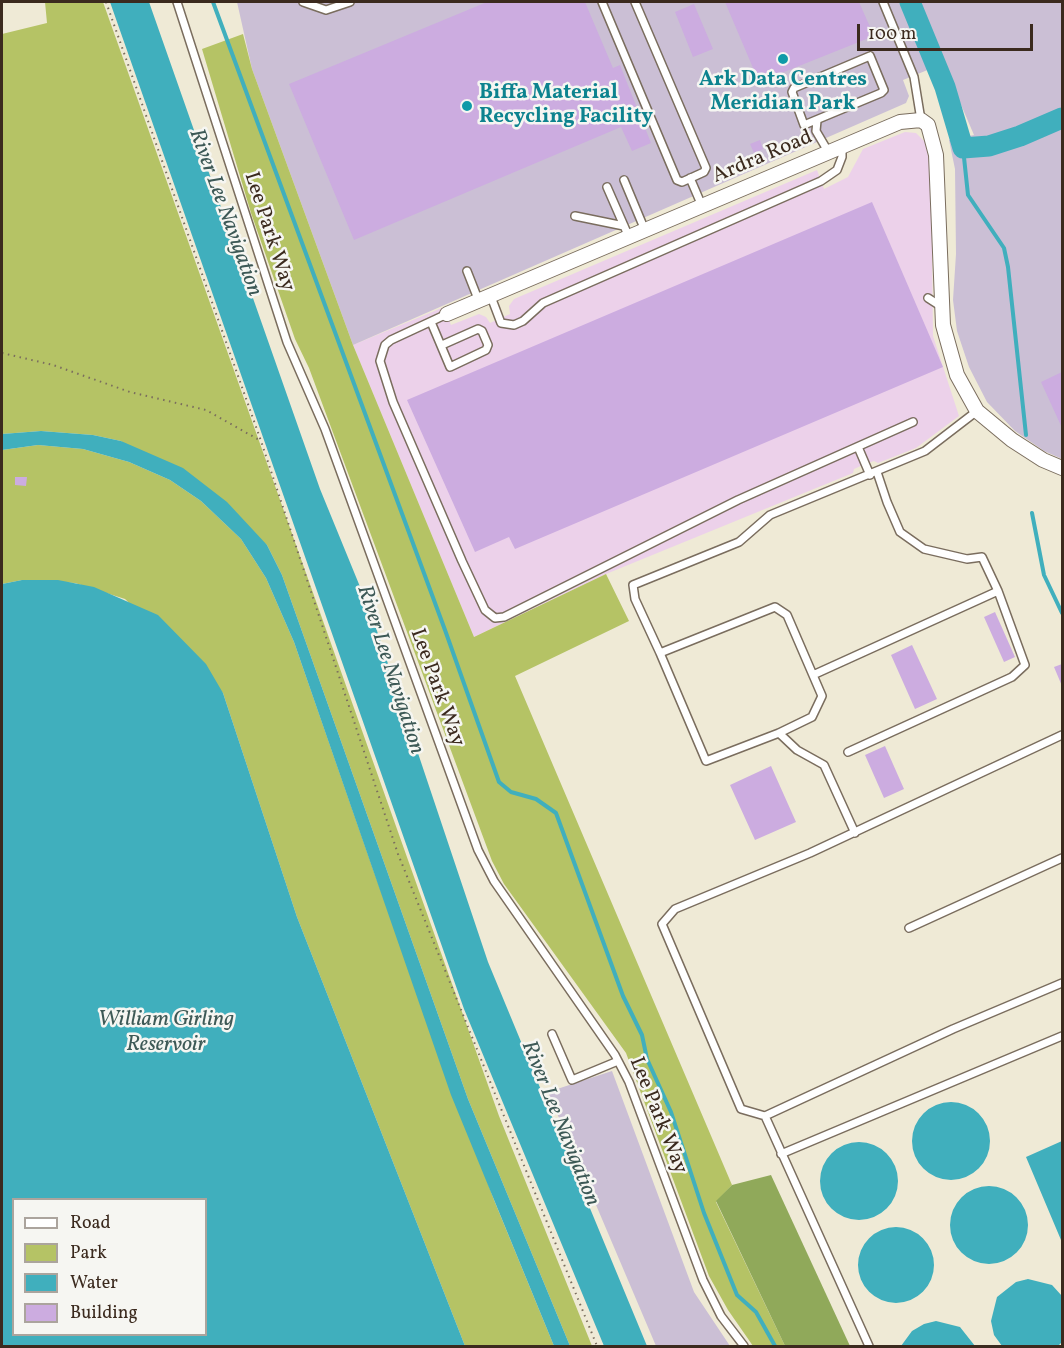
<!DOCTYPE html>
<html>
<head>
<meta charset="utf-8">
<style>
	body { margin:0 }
	#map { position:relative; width:1064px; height:1348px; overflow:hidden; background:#efead6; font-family:Vollkorn,serif }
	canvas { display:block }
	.frame { position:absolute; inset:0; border:3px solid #3b2a1e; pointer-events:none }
	.legend { position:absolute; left:12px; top:1198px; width:195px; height:138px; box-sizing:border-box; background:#f6f6f2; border:2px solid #aba49d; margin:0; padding:8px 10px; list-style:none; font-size:18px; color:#3b2a1e }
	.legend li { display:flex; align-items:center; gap:12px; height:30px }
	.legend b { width:30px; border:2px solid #aba49d }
	.scale { position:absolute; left:857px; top:24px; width:176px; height:27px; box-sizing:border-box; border:3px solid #3b2a1e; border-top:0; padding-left:8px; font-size:18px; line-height:21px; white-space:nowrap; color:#3b2a1e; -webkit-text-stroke:4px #f6f6f2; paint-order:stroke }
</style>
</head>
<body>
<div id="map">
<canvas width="1064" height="1348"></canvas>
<div class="frame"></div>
<ul class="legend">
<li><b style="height:8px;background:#fff"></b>Road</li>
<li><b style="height:16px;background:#b5c365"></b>Park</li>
<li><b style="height:16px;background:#40afbd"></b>Water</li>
<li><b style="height:16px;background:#ccace0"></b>Building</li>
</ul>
<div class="scale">100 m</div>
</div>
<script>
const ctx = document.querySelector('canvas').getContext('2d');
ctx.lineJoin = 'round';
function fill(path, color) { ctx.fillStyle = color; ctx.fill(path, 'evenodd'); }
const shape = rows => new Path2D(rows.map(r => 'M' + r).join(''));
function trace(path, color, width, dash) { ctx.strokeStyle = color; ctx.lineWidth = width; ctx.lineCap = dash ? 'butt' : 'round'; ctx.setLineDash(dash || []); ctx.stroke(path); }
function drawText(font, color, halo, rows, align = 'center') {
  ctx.font = font + ' Vollkorn,serif'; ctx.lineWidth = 5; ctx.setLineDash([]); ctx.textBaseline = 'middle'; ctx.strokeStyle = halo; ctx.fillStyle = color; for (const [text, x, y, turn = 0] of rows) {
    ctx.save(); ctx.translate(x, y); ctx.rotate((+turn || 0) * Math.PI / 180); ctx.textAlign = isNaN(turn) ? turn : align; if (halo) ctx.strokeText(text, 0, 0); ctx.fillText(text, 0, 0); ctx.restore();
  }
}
const built = shape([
	[905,132,916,133,925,142,931,168,933,336,959,416,916,448,878,463,874,461,865,464,854,469,853,473,606,574,474,637,353,345,444,307,451,325,479,314,486,317,490,323,510,314,509,306,514,299,817,170,824,189,848,177,863,149]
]);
const industrial = shape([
	[237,2,902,2,930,69,903,80,909,96,906,103,353,345,252,69],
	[917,2,1062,2,1062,459,1044,451,1015,431,987,402,969,367,957,331,953,300,956,254,955,169,949,140,974,135],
	[612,1071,694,1292,730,1346,656,1346,548,1092]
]);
const green = shape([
	[45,2,103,2,499,1116,592,1346,570,1346,468,1099,282,575,267,545,121,441,93,435,41,431,2,434,2,34,47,23],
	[243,34,252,69,353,345,474,637,606,574,629,621,515,676,732,1185,716,1202,785,1346,753,1346,728,1310,709,1276,626,1053,504,884,492,861,309,368,295,339,251,213,202,49],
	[38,445,83,449,129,462,170,480,201,501,241,539,266,578,294,642,374,872,494,1200,554,1346,465,1346,297,917,223,693,125,599,75,583,22,580,2,584,2,450]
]);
const forest = shape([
	[771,1175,850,1346,785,1346,716,1201,732,1185]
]);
const water = shape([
	[110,2,149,2,320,489,372,616,488,962,647,1346,604,1346,464,1009],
	[41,431,93,435,121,441,183,468,227,502,267,545,282,575,468,1099,570,1346,554,1346,451,1095,294,642,266,578,241,539,201,501,170,480,129,462,83,449,38,445,2,450,2,434],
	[22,580,58,580,94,587,158,615,206,664,223,693,297,917,465,1346,2,1346,2,584],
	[14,1200,206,1200,206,1334,14,1334],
	'912 1141a39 39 0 1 1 78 0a39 39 0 1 1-78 0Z',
	[1062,1141,1062,1239,1061,1240,1026,1157],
	'820 1181a39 39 0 1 1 78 0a39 39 0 1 1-78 0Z',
	'950 1225a39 39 0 1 1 78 0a39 39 0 1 1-78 0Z',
	'858 1265a38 38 0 1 1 76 0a38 38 0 1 1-76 0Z',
	[1028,1279,1052,1285,1062,1296,1062,1342,1058,1346,1002,1346,994,1335,991,1321,997,1297,1016,1282],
	[936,1321,960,1327,975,1346,901,1346,912,1331,924,1324]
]);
const stream = shape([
	[213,2,445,630,499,782,511,792,536,799,556,813,623,996,642,1035,647,1059,671,1112,704,1213,737,1295,756,1312,775,1346],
	[963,148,968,195,1004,248,1008,267,1026,435],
	[1032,513,1044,575,1062,613]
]);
const river = shape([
	[910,2,945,87,963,148,989,146,1020,136,1062,118]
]);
const building = shape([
	[487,2,585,2,613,68,620,65,651,143,632,151,621,127,354,240,289,84],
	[725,2,859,2,874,36,759,82],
	[694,4,713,49,693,57,675,12],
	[760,140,763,149,754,153,750,144],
	[872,202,943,367,515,549,509,537,475,552,407,400],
	[1062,372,1062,428,1041,382],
	[15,477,27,477,26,486,15,485],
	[995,612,1015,657,1004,662,984,617],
	[912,645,937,699,915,709,891,655],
	[1062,664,1062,686,1054,667],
	[885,746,904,789,884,798,865,755],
	[771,766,796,822,755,840,730,785]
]);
const path = shape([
	[106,2,261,441,398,854,597,1346],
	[2,353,53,365,130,392,206,410,261,441]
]);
const lane = shape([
	[177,2,287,342,325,429,478,850,494,881,615,1055,629,1082,703,1280,721,1316,744,1346],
	[303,2,326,10,350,2],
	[602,2,677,180,682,182,704,172,706,168,635,2],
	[883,2,914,77,921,120],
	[870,56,884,90,881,93,804,125,792,92,794,88,870,56],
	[817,121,816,131,829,153],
	[690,178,702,206],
	[624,180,644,228],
	[607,187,628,235],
	[575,216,624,226],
	[467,271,478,299],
	[490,294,501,323,514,325,523,321,543,303,821,181,837,170,842,157,842,147],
	[928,298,942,307],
	[447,314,391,340,385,345,380,361,393,402,462,561,485,610,495,618,504,617,738,500,913,422],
	[431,322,450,367,486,350,488,345,482,331,478,329,442,345],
	[858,447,870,475],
	[877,472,887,502,900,532,924,549,967,559,982,557,998,591],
	[660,653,706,761,779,733],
	[813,675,998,591,1025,665,1012,677,848,752],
	[1062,735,810,853,675,909,662,924,741,1109,765,1116,953,1029,1062,983],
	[855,833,824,765,797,750,779,733,812,717,822,696,787,615,775,607,660,653,635,599,633,585,739,542,770,515,925,451,977,411],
	[909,928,1062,858],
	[552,1034,572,1080,618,1061],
	[765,1116,869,1346],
	[781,1154,1062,1036]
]);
const street = shape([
	[447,314,900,122,921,120,928,125,936,155,943,325,957,375,977,411,1012,440,1043,460,1062,468]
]);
const markers = [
	[783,59,6,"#0f9aa8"],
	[467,106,6,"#0f9aa8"]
];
const cultureNames = [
	["Ark Data Centres",783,81],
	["Meridian Park",783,105],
	["Biffa Material",479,94,"left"],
	["Recycling Facility",479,118,"left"]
];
const streetNames = [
	["Ardra Road",763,158,-23],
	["Lee Park Way",268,232,72],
	["Lee Park Way",436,688,70],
	["Lee Park Way",657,1116,68]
];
const waterNames = [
	["River Lee Navigation",224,213,70],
	["River Lee Navigation",389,670,72],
	["William Girling",166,1021],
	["Reservoir",166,1046],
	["River Lee Navigation",559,1124,68]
];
fill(built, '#ecd1ea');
fill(industrial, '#cbbfd5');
fill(green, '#b5c365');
fill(forest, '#90a95a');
fill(water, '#40afbd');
trace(stream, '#40afbd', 4);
trace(river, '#40afbd', 21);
fill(building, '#ccace0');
trace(lane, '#7a6d5e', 10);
trace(street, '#7a6d5e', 16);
trace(path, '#7a6d5e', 2, [1.5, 4.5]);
trace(lane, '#fff', 7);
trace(street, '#fff', 14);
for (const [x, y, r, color] of markers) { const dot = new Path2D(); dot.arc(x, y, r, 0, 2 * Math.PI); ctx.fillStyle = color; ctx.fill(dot); trace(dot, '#f6f6f2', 2); }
drawText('bold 21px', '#0d838f', '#f6f6f2', cultureNames);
drawText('21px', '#3b2a1e', '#f6f6f2', streetNames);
drawText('italic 22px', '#3d5956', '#f6f6f2', waterNames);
</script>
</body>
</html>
